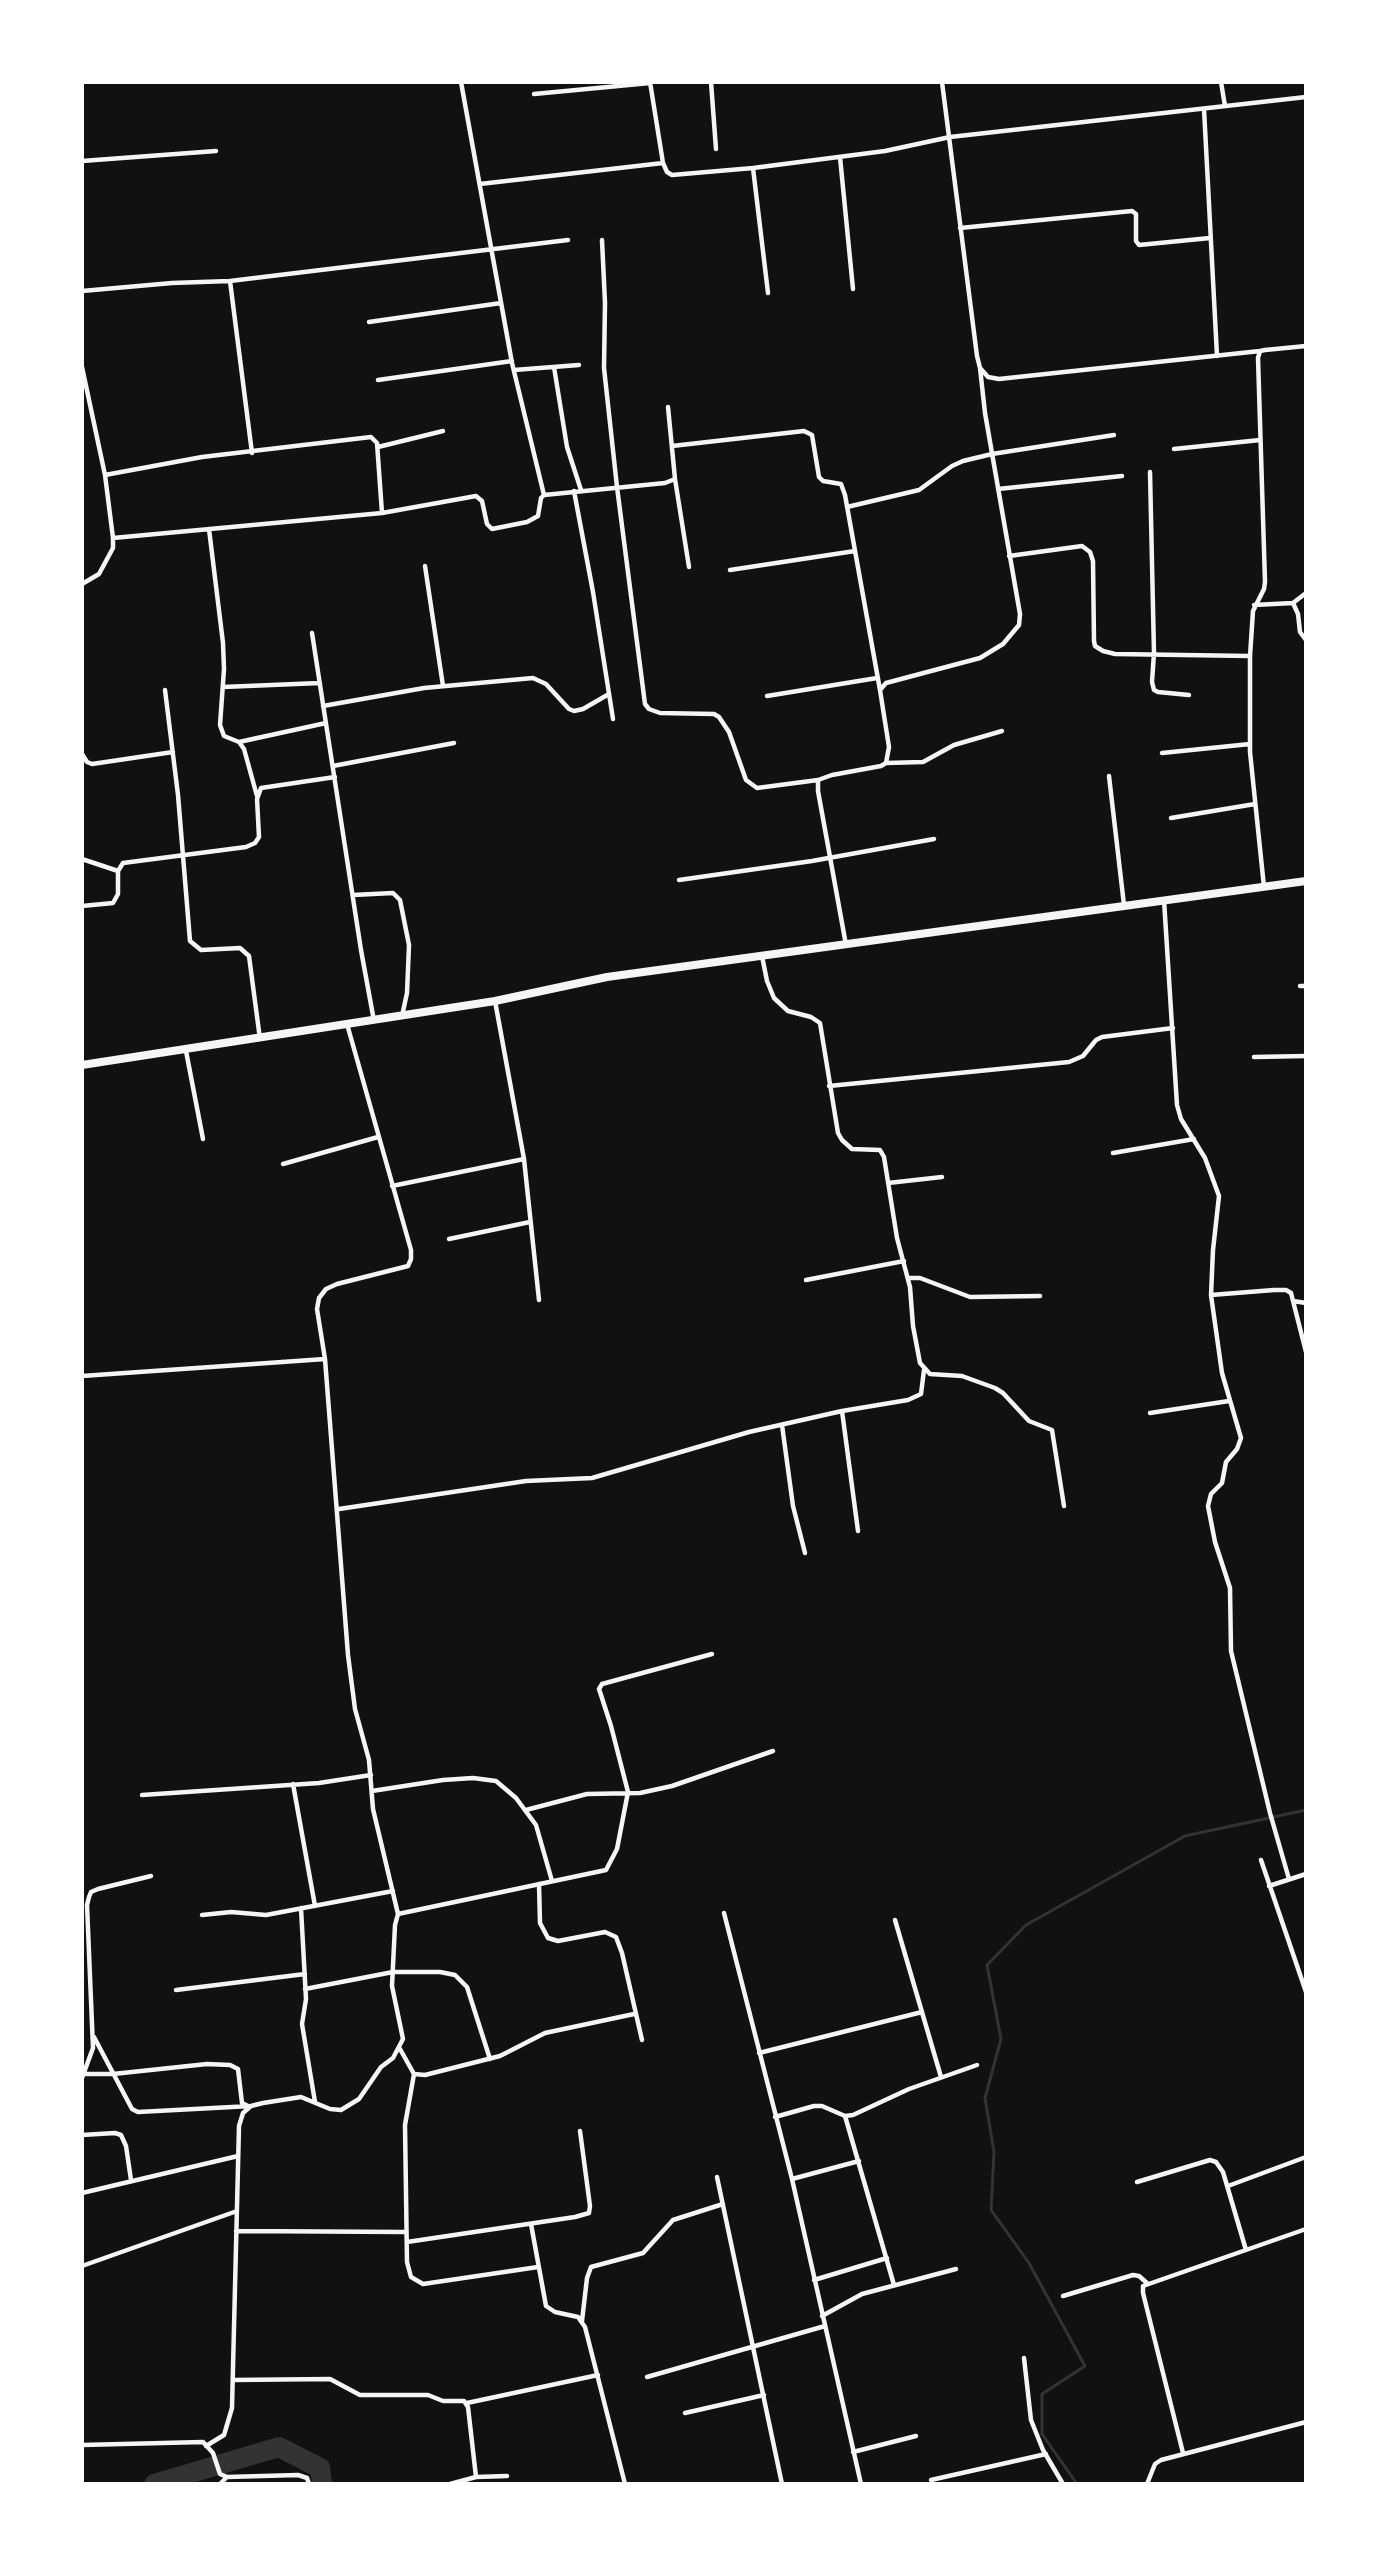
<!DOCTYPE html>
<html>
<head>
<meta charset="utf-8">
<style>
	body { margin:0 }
	#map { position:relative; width:1388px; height:2566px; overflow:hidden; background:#111; font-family:"Zilla Slab",serif }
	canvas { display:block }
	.frame { position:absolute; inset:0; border:84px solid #fff; pointer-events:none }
</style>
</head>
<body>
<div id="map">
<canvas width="1388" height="2566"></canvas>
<div class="frame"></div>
</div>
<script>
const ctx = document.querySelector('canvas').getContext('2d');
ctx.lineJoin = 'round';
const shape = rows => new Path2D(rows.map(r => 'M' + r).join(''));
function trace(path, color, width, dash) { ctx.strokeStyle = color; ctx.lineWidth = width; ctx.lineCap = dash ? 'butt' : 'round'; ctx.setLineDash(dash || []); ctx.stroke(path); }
const stream = shape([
	[1077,2484,1042,2434,1042,2394,1085,2366,1029,2263,991,2210,994,2152,985,2098,1001,2039,987,1965,1026,1925,1185,1836,1306,1810]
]);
const river = shape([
	[154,2484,279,2447,320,2468,322,2484]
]);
const minor = shape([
	[461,82,512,363,544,495],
	[650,82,663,163,667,172,672,175,753,168,885,151,950,137,1306,97],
	[711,82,716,149],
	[942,82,977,356,980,368,988,377,999,379,1260,351],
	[1221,82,1225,106],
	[534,94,650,83],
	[1204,109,1217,356],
	[840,157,853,289],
	[82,161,216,151],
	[753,168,768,293],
	[480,184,663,163],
	[960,228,1132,211,1136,214,1136,241,1139,245,1210,238],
	[602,240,605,303,604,368,617,487,645,704,649,709,660,713,714,714,719,717,729,732,746,780,757,788,818,780],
	[230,281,252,453],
	[82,291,172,283,230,281,568,240],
	[369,322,501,303],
	[82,367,105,475,113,538,113,548,99,574,82,584],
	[554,367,567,447,581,490],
	[514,370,579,365],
	[378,380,512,361],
	[672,446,804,431,812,435,819,477,823,481,841,484,845,495,880,690],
	[378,447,443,431],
	[1174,449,1260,440],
	[1150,472,1154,653,1152,682,1154,690,1158,692,1189,695],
	[105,475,202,457,371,437,377,443,382,513],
	[675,479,689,567],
	[998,489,1122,476],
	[574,491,593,592,613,719],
	[847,507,919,490,952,466,963,461,992,454,1114,435],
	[209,529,223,643,224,669,220,725,224,736,239,742,244,749,257,796],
	[113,538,382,513,476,496,482,501,487,524,492,529,527,522,538,516,541,498,544,495,665,483,675,479,668,407],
	[1009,556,1082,546,1090,552,1093,561,1094,641,1095,646,1103,651,1115,654,1250,656],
	[425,566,443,686],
	[730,570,855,551],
	[1293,603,1306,593],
	[1254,605,1293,603,1298,614,1300,632,1306,640],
	[312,633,361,950,374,1021],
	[223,687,320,683],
	[165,690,178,795,190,941,201,950,240,948,249,956,260,1039],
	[767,696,877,678],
	[323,706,424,688,533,678,546,684,569,709,574,711,583,709,609,694],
	[239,742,326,723],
	[1162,753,1250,744],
	[82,754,87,762,92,764,173,752],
	[886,763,923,762,954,745,1002,731],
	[333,766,454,743],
	[1109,776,1124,905],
	[1171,818,1255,804],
	[82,859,118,871],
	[679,880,812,861,934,839],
	[1264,887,1250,752,1250,656,1253,611,1264,589,1265,582,1258,358,1260,351,1265,350,1306,346],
	[353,895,393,893,400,900,409,945,407,993,402,1016],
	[1164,900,1177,1105,1181,1119,1205,1158,1219,1196,1213,1250,1211,1295,1222,1373,1241,1438,1237,1449,1226,1462,1222,1483,1211,1494,1208,1506,1215,1542,1230,1588,1231,1651,1270,1813,1289,1879],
	[82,906,113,903,118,894,118,871,123,863,246,847,255,843,259,837,257,799,261,788,335,777],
	[846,945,818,791,818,780,832,775,881,766,886,763,889,747,880,690,886,683,980,658,1003,644,1019,625,1020,614,985,413,980,368],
	[762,956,767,981,774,998,788,1011,811,1017,820,1023,838,1133,842,1140,852,1149,880,1150,884,1157,897,1238,910,1287,913,1326,920,1363,930,1374,962,1376,995,1388,1003,1393,1029,1421,1052,1430,1064,1506],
	[1300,986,1306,986],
	[495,1001,524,1159,539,1300],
	[347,1024,411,1250,411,1259,408,1266,337,1284,326,1289,319,1298,317,1309,325,1359,348,1655,355,1709,369,1760,373,1809,398,1914],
	[186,1051,203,1139],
	[1254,1057,1306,1056],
	[829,1086,1069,1062,1083,1056,1096,1040,1102,1037,1173,1028],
	[1113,1153,1194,1139],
	[283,1164,378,1137],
	[888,1183,942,1177],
	[392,1186,524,1159],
	[449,1239,530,1222],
	[908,1278,920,1278,970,1297,1040,1296],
	[806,1280,904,1261],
	[1211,1295,1274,1290,1286,1290,1291,1293,1306,1352],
	[1293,1301,1306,1303],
	[82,1376,325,1359],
	[842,1411,858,1531],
	[1150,1413,1229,1401],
	[782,1425,793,1506,805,1553],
	[339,1509,526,1481,592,1478,749,1432,842,1411,908,1400,921,1394,924,1370],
	[293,1784,315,1906],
	[372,1791,443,1780,473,1778,496,1781,516,1798,536,1825,552,1881],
	[142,1795,319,1783,371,1775],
	[526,1810,587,1794,640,1793,672,1786,773,1751],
	[1261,1860,1306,1992],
	[539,1884,540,1923,548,1938,558,1941,605,1932,616,1937,622,1953,642,2040],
	[1269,1886,1306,1874],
	[301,1908,306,1999,302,2024,315,2102],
	[724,1913,792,2179,861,2484],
	[202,1915,231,1912,266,1915,393,1891],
	[895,1920,941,2077],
	[305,1989,393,1972,440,1972,455,1975,467,1987,490,2059],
	[176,1990,305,1974],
	[94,2037,132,2109,138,2112,251,2106],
	[400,2049,414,2074,425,2075,500,2056,545,2033,634,2014],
	[759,2053,922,2012],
	[84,2074,113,2074,207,2064,230,2065,238,2069,242,2103,248,2106],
	[414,2074,405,2125,407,2262,411,2277,423,2284,538,2267],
	[82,2078,93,2048,87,1905,89,1897,91,1892,98,1889,151,1876],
	[845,2116,894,2285],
	[775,2117,814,2106,822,2106,845,2116,853,2115,909,2089,977,2065],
	[82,2135,115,2133,121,2135,126,2146,131,2180],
	[717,2177,782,2484],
	[792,2179,859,2161],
	[1137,2182,1210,2160,1216,2162,1223,2172,1246,2250],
	[1228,2186,1306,2157],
	[82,2193,238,2156],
	[531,2224,546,2306,555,2312,578,2317,585,2327,625,2484],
	[236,2231,406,2232],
	[407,2242,575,2217,589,2213,590,2206,580,2131],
	[82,2266,237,2211],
	[814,2280,887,2258],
	[1063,2296,1133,2275,1139,2276,1147,2283],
	[822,2316,862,2294,956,2269],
	[582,2321,587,2278,591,2267,643,2253,673,2220,723,2204],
	[1024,2358,1031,2420,1043,2450,1063,2484],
	[647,2377,825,2326],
	[233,2380,330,2379,360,2395,428,2395,443,2401,464,2401,468,2407,476,2477],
	[467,2403,598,2375],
	[685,2413,764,2395],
	[82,2445,203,2442,213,2453,220,2474,227,2477,298,2475,307,2478,309,2484],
	[206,2446,224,2435,232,2408,239,2126,243,2113,251,2106,263,2103,301,2097,330,2109,341,2110,359,2099,381,2067,393,2058,403,2039,392,1986,395,1925,398,1914,606,1870,617,1849,628,1792,611,1726,601,1695,599,1689,602,1684,712,1654],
	[853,2452,916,2436],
	[1183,2453,1143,2293,1143,2286,1306,2229],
	[931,2480,1046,2454],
	[220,2484,227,2477],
	[450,2484,476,2477,507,2476],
	[1147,2484,1155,2464,1161,2460,1306,2422]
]);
const primary = shape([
	[82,1065,495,1001,607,977,1306,881]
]);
trace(stream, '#333', 3);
trace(river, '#333', 20);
trace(minor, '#f5f5f5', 4.5);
trace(primary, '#f5f5f5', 8);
</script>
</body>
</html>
